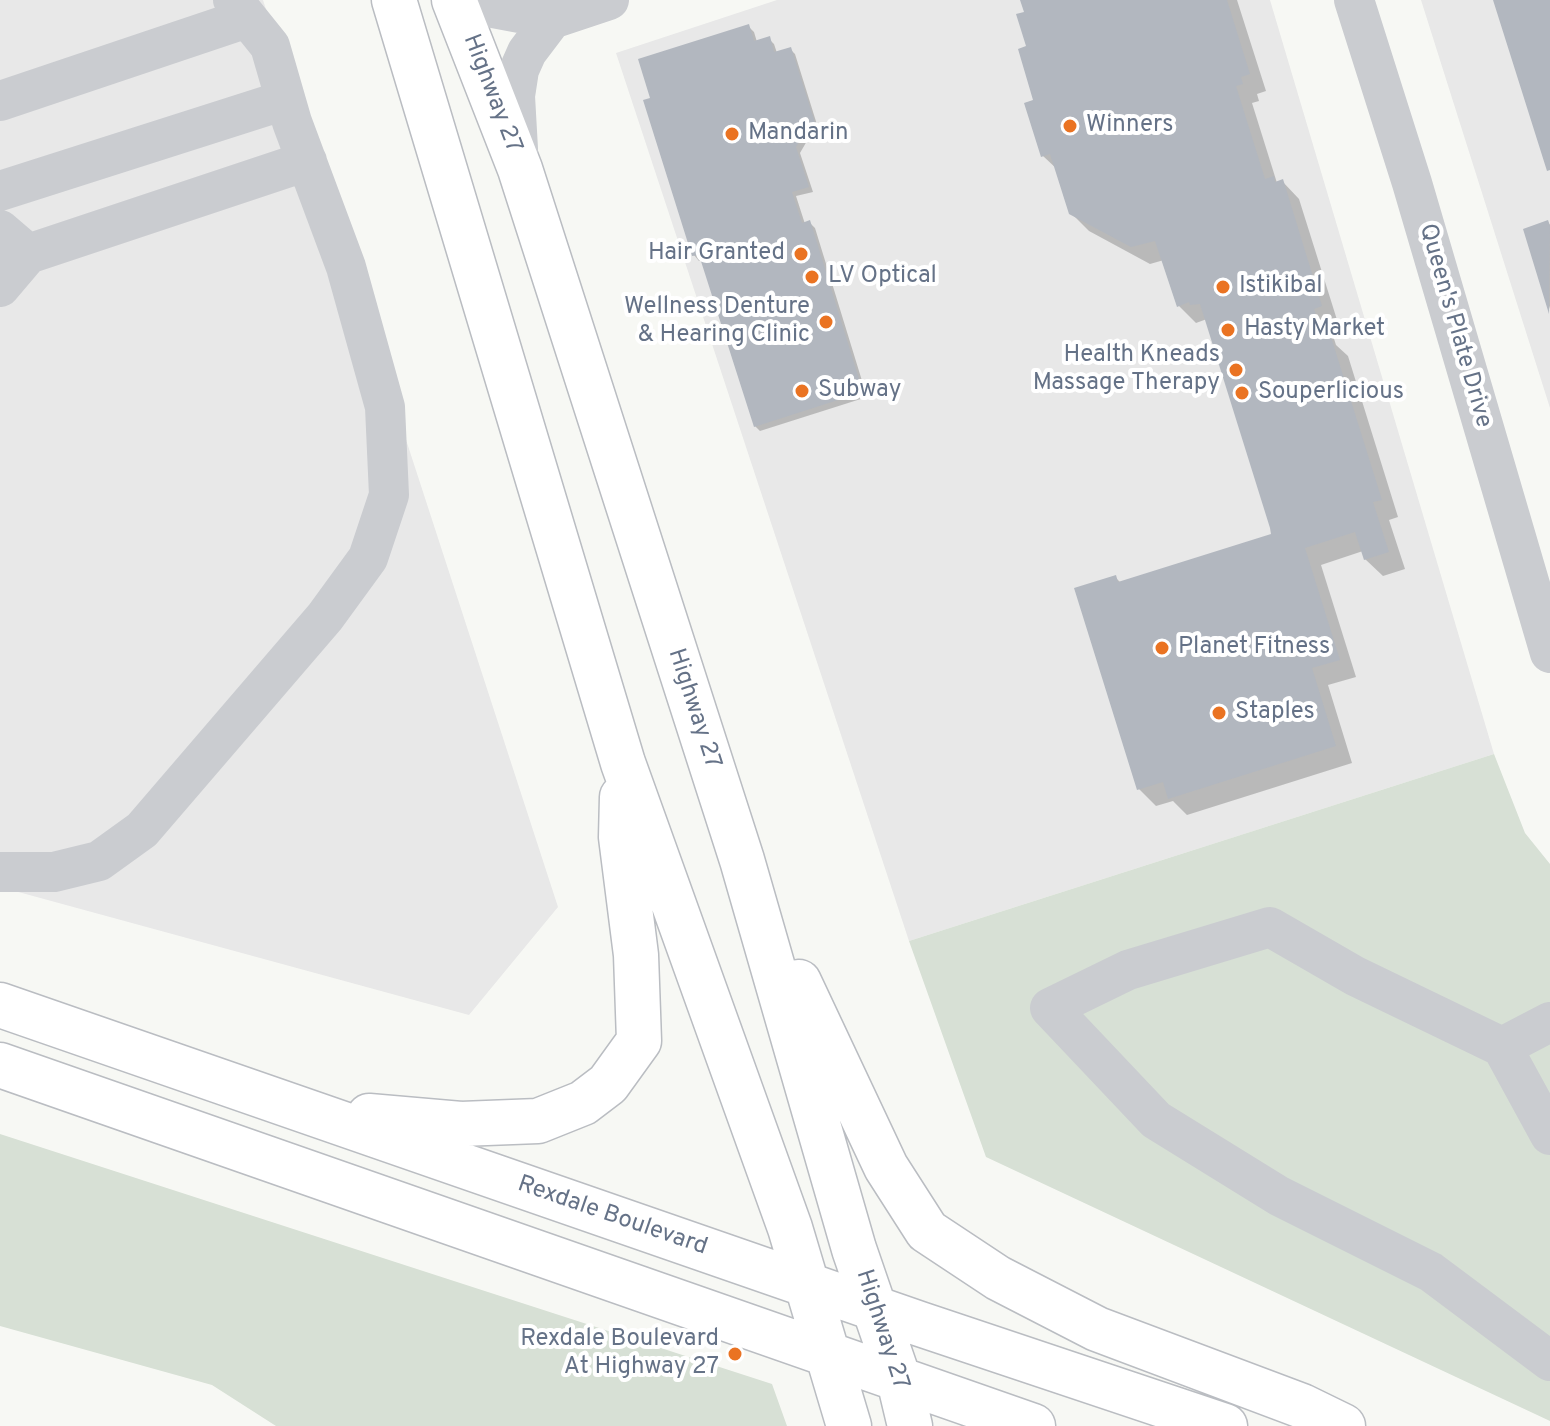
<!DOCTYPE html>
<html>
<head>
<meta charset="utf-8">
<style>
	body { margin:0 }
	canvas { display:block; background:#f7f8f4 }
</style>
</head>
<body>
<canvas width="1550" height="1426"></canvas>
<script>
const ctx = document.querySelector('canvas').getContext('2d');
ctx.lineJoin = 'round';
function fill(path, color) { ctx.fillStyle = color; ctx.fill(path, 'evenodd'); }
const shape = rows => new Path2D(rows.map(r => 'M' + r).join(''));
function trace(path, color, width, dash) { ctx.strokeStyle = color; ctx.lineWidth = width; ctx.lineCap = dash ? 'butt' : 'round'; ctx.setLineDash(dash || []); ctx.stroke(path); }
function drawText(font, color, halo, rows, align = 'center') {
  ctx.font = font + ' Overpass,sans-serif'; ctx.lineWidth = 8; ctx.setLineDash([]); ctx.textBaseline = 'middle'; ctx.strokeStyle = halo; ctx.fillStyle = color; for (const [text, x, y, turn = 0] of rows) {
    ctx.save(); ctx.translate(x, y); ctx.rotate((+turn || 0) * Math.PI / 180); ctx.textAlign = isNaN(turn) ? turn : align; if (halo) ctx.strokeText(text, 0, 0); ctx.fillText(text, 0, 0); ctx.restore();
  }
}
const built = shape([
	[0,0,263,0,558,907,469,1015,0,887],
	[777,0,1270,0,1494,754,909,941,616,53],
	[1421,0,1550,0,1550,408]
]);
const green = shape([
	[1494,754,1525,833,1550,864,1550,1421,986,1157,909,941],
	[0,1134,772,1384,787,1426,276,1426,212,1385,0,1326]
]);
const shadow = shape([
	[1022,0,1237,0,1266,91,1257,94,1259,101,1252,103,1277,183,1282,181,1299,199,1338,323,1330,326,1336,345,1348,356,1398,517,1389,520,1405,569,1383,576,1365,559,1363,551,1321,565,1356,677,1328,685,1352,763,1187,815,1173,801,1156,806,1139,789,1115,577,1121,583,1274,535,1207,319,1196,323,1179,306,1164,260,1150,264,1089,231,1071,213,1058,170,1043,156,1026,13],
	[749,27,754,32,757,42,769,39,774,44,777,53,790,49,795,54,819,131,811,134,800,153,813,192,796,196,805,224,809,222,815,228,867,397,760,431,755,426,703,260,699,261,694,255],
	[1548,222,1550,225,1550,309,1525,230]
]);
const building = shape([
	[1020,0,1227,0,1250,74,1241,77,1243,84,1236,86,1265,179,1274,176,1275,182,1283,179,1322,306,1314,309,1324,339,1331,337,1382,500,1373,502,1389,552,1364,560,1355,532,1305,548,1340,660,1312,668,1336,746,1168,799,1163,782,1137,790,1074,588,1116,575,1118,582,1271,534,1270,528,1200,304,1190,305,1189,302,1177,307,1155,241,1131,247,1069,214,1050,154,1041,157,1024,103,1033,100,1018,49,1026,46,1016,14,1024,12],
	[1493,0,1550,0,1550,170,1547,171],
	[749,24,754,41,770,36,774,52,791,47,816,126,806,129,796,147,809,187,792,192,802,223,810,220,863,392,754,427,699,255,692,256,643,100,650,98,638,59],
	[1548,220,1550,226,1549,314,1523,229]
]);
const minor = shape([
	[480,0,488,7,552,19],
	[1354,0,1412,183,1550,653],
	[0,101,247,18],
	[518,149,515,96,519,70,527,52,552,19,609,0],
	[0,191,285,100],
	[0,230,28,254],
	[0,287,28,254,307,161],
	[0,872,54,872,99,861,142,830,325,617,368,558,389,495,385,407,346,267,292,122,270,46,233,0],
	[1550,1022,1502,1047,1355,976,1270,927,1128,970,1050,1008,1156,1120,1279,1196,1431,1272,1550,1361],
	[1502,1047,1550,1135]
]);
const major = shape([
	[394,0,623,763,790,1228,849,1426],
	[454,0,520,169,742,860,854,1249,899,1380,910,1426],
	[799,982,886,1167,927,1231,998,1278,1097,1329,1302,1406,1343,1426],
	[0,1005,920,1324,1225,1426],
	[0,1065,1033,1426],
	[369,1116,461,1124,538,1121,583,1103,608,1084,639,1041,636,955,621,837,622,797]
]);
const markers = [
	[1070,126,8,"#ea7322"],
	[732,134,8,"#ea7322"],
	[801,254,8,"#ea7322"],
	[812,277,8,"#ea7322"],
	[1223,287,8,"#ea7322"],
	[826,322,8,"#ea7322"],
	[1228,330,8,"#ea7322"],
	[1236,370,8,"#ea7322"],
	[802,391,8,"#ea7322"],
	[1242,393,8,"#ea7322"],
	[1162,648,8,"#ea7322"],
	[1219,713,8,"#ea7322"],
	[735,1354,8,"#ea7322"]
];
const streetNames = [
	["Highway 27",491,94,69],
	["Queen's Plate Drive",1454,326,74],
	["Highway 27",693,709,72],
	["Rexdale Boulevard",612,1217,19],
	["Highway 27",881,1330,72]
];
const poiNames = [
	["Winners",1086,126],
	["Mandarin",748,134],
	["Hair Granted",785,254,"right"],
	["LV Optical",828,277],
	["Istikibal",1239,287],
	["Wellness Denture",810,308,"right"],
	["& Hearing Clinic",810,336,"right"],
	["Hasty Market",1244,330],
	["Health Kneads",1220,356,"right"],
	["Massage Therapy",1220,384,"right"],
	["Subway",818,391],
	["Souperlicious",1258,393],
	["Planet Fitness",1178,648],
	["Staples",1235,713],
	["Rexdale Boulevard",719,1340,"right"],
	["At Highway 27",719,1368,"right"]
];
fill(built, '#e8e8e8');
fill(green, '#d7e0d5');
fill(shadow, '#0003');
fill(building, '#b2b7bf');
trace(major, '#babdc2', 47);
trace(minor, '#caccd0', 40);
trace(major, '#fff', 44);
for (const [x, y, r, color] of markers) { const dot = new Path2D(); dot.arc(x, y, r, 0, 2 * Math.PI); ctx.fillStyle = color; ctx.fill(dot); trace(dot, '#fff', 3); }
drawText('24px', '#657287', '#fff', streetNames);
drawText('24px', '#657287', '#fff', poiNames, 'left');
</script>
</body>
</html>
